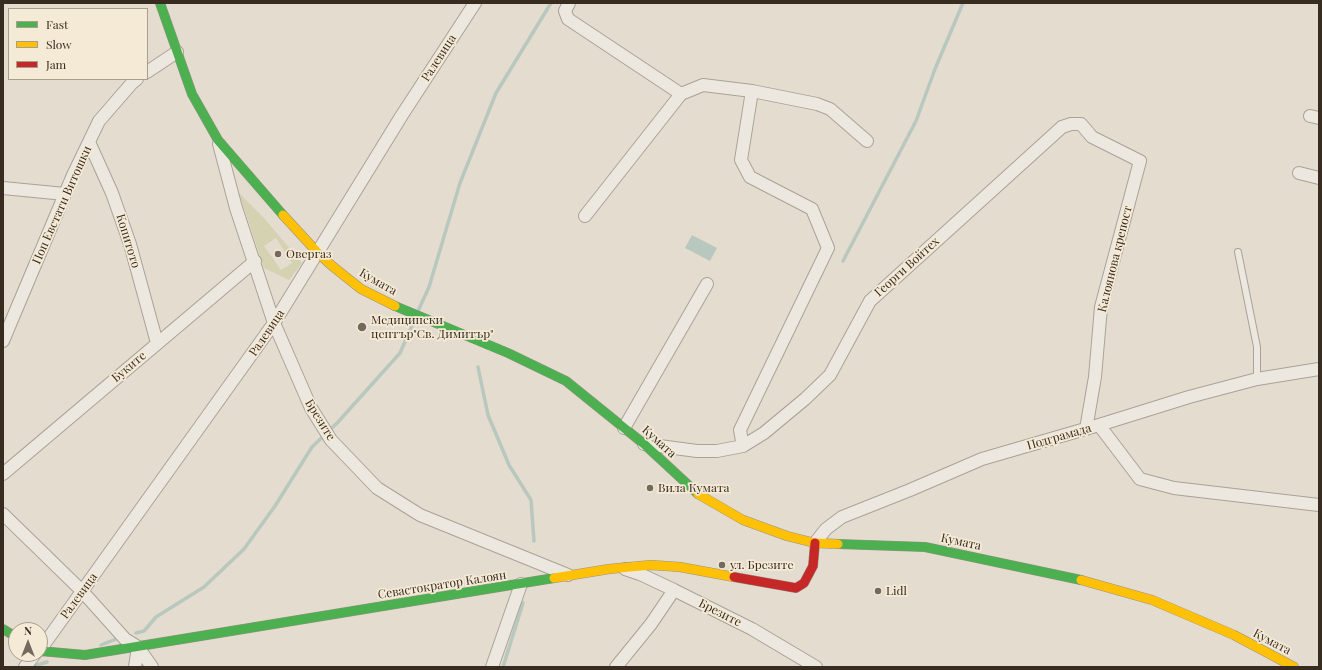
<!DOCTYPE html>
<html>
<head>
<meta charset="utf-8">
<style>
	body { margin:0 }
	#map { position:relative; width:1322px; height:670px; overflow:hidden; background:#e4dcce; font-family:"Playfair Display",serif }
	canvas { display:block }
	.frame { position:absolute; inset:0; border:4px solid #382b20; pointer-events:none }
	.legend { position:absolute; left:8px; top:8px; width:140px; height:72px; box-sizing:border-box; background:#f4ead5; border:1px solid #a99e8d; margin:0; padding:5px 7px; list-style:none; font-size:12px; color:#382b20 }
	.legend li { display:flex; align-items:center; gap:8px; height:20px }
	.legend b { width:20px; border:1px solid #a99e8d }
	.north { position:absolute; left:8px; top:622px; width:40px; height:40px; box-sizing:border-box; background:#f4ead5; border:1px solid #a99e8d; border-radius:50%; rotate:0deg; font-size:11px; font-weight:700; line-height:16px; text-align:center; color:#382b20 }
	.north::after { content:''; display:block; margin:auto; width:14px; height:18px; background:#74695d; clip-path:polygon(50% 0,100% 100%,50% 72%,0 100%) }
</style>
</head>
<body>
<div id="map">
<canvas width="1322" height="670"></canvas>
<div class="frame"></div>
<ul class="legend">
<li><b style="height:5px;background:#4caf50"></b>Fast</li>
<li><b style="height:5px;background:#ffc107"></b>Slow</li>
<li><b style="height:5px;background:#c62828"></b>Jam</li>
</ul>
<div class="north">N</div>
</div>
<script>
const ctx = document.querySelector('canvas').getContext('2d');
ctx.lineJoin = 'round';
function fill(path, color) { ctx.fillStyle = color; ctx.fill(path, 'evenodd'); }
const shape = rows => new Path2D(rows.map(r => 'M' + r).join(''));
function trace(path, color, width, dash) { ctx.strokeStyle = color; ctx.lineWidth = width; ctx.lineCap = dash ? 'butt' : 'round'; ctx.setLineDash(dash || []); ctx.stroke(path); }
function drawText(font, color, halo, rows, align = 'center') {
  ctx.font = font + ' "Playfair Display",serif'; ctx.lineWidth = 3.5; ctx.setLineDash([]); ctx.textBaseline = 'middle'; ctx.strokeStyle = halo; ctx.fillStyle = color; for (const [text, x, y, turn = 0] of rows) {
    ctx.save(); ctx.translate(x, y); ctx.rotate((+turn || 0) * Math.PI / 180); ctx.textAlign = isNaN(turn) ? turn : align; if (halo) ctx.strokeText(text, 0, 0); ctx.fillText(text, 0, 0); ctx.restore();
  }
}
const green = shape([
	[239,193,264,218,302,263,289,280,264,268],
	[276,238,292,263,281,270,264,246]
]);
const water = shape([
	[692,235,717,248,710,261,685,248]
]);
const stream = shape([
	[843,261,916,121,935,69,963,3],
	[418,311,429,287,460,183,496,93,551,3],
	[478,367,488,415,509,465,531,500,534,541],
	[136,633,144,631,156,617,204,587,244,549,275,506,312,447,338,422,400,353,415,319],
	[101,645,116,639],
	[31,667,47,662],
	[503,667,523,603]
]);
const lane = shape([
	[1238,252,1257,347,1257,379]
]);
const street = shape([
	[569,3,565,11,568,19,681,94],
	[147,72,177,52],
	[1310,116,1319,118],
	[89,142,112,193,130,244,157,343],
	[219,144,236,208,274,323,311,408,331,440,377,488,420,515,568,575],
	[1299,173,1319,178],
	[3,188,65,194],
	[585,216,681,94,703,85,752,91,817,104,830,109,867,141],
	[3,341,73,175,99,121,132,83,137,79],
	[1099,425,1140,479,1174,488,1319,505],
	[624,428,707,284],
	[644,444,697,451,717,451,743,446,764,433,805,399,830,375,870,301,1062,127,1071,124,1081,124,1092,137,1140,161,1101,307,1095,377,1086,429],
	[743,446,740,430,828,248,812,209,750,177,741,160,752,91],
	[3,474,255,261],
	[3,514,82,591,125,639,138,647,152,667],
	[815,543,826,529,842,517,910,490,982,459,1099,425,1189,397,1257,379,1319,369],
	[625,569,640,574,674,590,752,629,816,667],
	[40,650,274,323,402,115,475,3],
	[25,667,35,654],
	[135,667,138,647],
	[492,667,521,584],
	[616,667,651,624,674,590]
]);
const fast = shape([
	[160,3,192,94,218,140,283,215],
	[395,306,508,353,566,381,644,444,698,494],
	[838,544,925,547,1081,580],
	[3,629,16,637],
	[40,651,85,655,554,578]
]);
const slow = shape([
	[283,215,317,252,331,265,361,289,395,306],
	[698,494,743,520,787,536,815,543,838,544],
	[554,578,609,569,651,565,680,567,734,577],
	[1081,580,1152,600,1234,635,1294,667]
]);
const jam = shape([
	[734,577,796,588,804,583,813,566,815,543]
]);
const markers = [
	[278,254,4,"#74695d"],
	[362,327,5,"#74695d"],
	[650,488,4,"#74695d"],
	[722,565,4,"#74695d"],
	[878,591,4,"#74695d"]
];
const streetNames = [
	["Ралевица",439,58,-57],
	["Поп Евстати Витошки",62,205,-66],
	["Копитото",128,241,73],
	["Калоянова крепост",1115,259,-76],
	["Георги Войтех",907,267,-42],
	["Кумата",378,282,30],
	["Ралевица",267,333,-56],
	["Буките",129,367,-40],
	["Брезите",320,420,58],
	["Подграмада",1059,437,-16],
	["Кумата",659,442,42],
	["Кумата",961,542,12],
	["Севастократор Калоян",442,585,-9],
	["Ралевица",79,596,-54],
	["Брезите",720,613,27],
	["Кумата",1272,642,28]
];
const poiNames = [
	["Овергаз",286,254],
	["Медицински",371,320],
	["център\"Св. Димитър\"",371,334],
	["Вила Кумата",658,488],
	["ул. Брезите",730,565],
	["Lidl",886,591]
];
fill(green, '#d4d2b1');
fill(water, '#b9c8bf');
trace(stream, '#b9c8bf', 3.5);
trace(lane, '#a9a298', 8);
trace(street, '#a9a298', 14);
trace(fast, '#999187', 10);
trace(slow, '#999187', 10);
trace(jam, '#999187', 10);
trace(lane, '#ece8e0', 6);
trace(street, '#ece8e0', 12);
trace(fast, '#4caf50', 9);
trace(slow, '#ffc107', 9);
trace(jam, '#c62828', 9);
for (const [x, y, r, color] of markers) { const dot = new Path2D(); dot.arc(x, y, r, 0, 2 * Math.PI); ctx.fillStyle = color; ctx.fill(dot); trace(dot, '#f4ead5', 1.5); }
drawText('12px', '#382b20', '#f4ead5', streetNames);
drawText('12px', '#382b20', '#f4ead5', poiNames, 'left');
</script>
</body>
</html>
